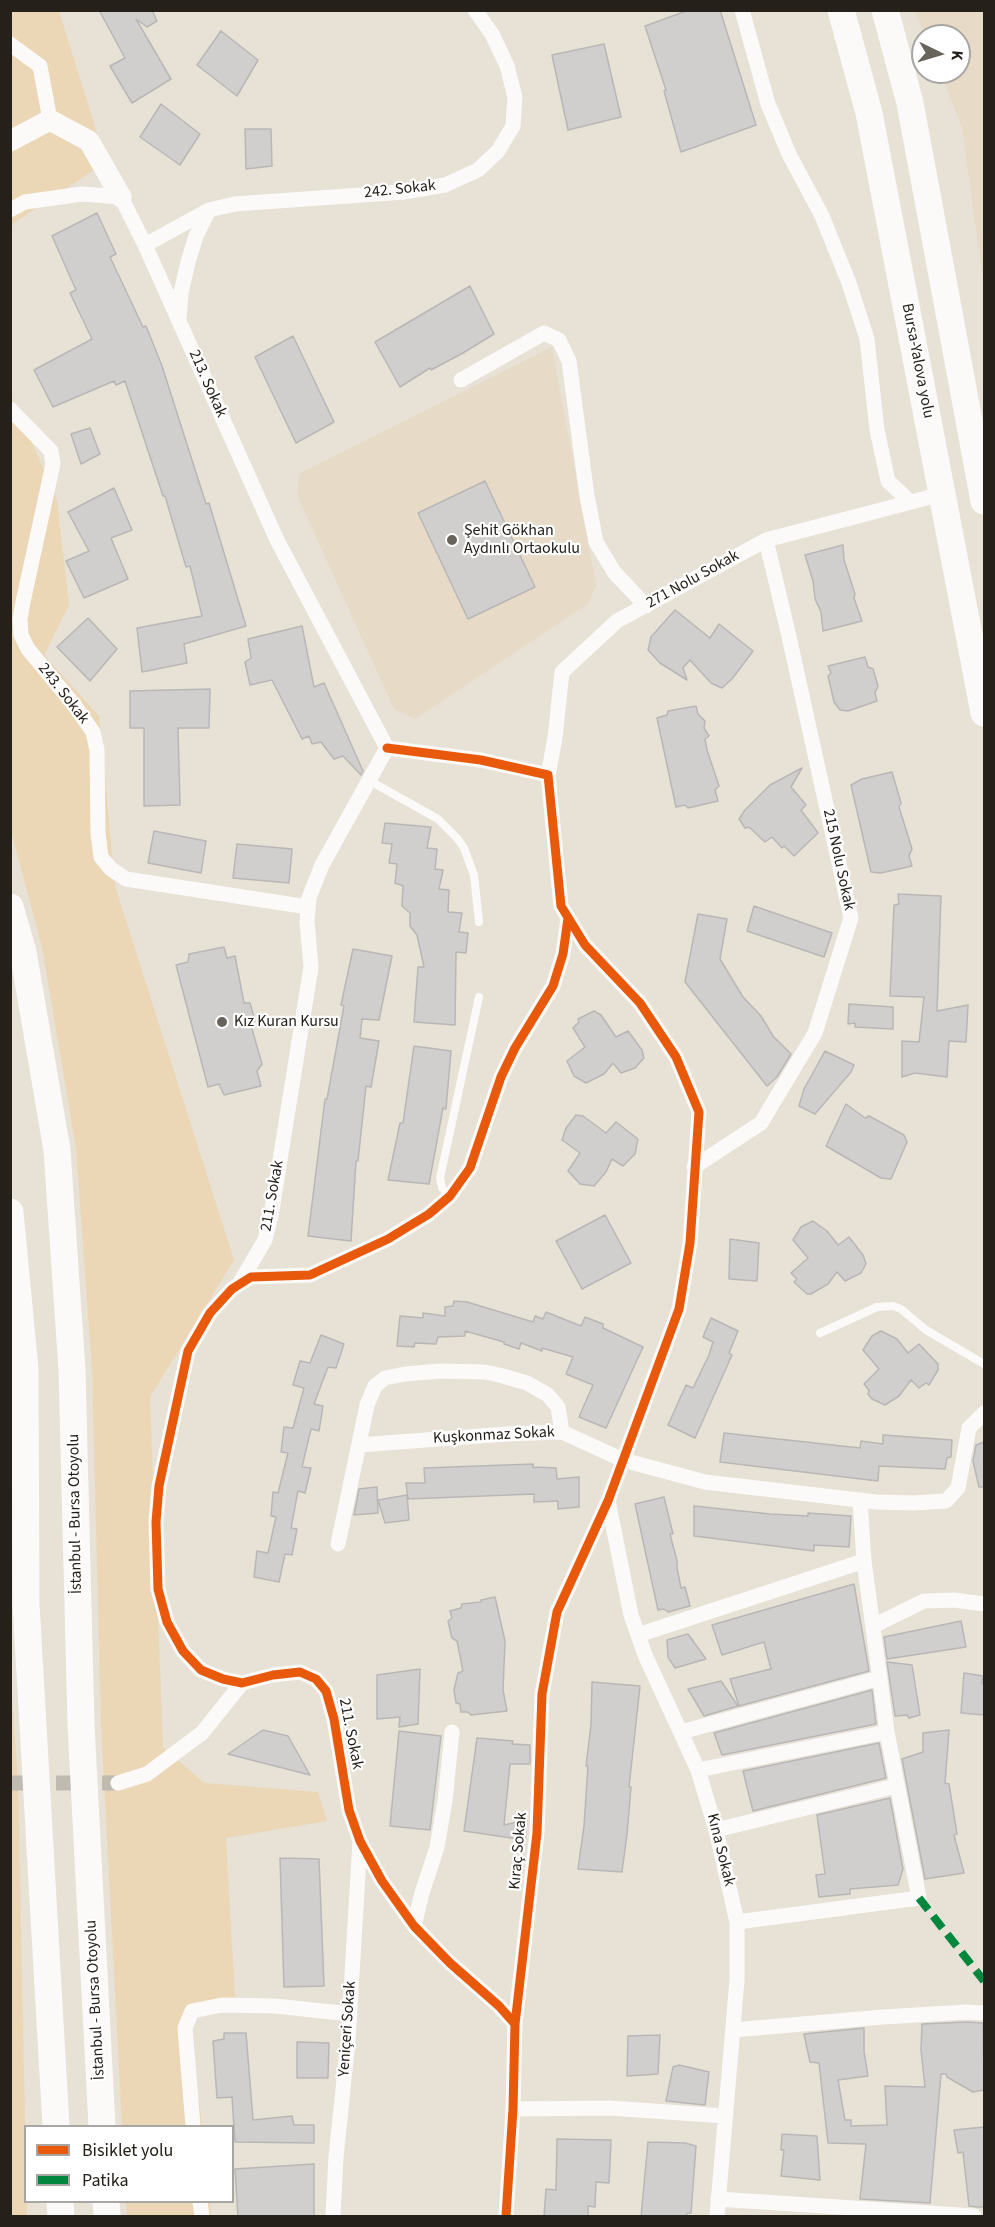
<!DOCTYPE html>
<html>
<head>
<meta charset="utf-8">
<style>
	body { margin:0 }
	#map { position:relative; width:995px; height:2227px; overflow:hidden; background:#e7e1d6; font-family:"Source Sans 3",sans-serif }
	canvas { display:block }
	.frame { position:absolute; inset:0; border:12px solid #252019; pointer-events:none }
	.legend { position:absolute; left:24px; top:2125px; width:210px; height:78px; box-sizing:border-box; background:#fff; border:2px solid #a8a6a3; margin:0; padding:8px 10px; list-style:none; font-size:18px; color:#252019 }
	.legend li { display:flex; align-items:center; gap:12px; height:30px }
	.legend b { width:30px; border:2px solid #a8a6a3 }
	.north { position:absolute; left:911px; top:24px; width:60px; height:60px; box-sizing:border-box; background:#fff; border:2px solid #a8a6a3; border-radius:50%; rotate:95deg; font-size:16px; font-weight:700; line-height:24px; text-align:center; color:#252019 }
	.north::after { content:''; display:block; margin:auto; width:21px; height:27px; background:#69645b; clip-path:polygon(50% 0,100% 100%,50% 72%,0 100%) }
</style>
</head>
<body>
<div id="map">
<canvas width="995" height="2227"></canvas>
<div class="frame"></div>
<ul class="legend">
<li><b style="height:8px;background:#e8590c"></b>Bisiklet yolu</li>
<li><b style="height:8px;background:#00873e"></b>Patika</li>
</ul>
<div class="north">K</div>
</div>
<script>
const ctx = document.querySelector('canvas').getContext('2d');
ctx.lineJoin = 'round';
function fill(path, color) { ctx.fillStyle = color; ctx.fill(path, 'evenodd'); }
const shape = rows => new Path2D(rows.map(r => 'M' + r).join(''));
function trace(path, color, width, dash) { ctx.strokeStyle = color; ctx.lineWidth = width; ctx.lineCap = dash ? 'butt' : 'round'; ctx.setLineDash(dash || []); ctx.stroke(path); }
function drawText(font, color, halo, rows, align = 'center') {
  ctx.font = font + ' "Source Sans 3",sans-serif'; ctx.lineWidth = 4.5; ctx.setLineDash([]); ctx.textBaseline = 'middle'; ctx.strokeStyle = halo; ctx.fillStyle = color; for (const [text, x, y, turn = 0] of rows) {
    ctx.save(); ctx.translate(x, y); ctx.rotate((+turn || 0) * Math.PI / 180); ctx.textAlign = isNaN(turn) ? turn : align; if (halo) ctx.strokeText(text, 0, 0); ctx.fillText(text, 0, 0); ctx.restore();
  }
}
const built = shape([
	[915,11,984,11,984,287,962,127,940,72,959,72,959,36,925,36],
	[552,347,596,585,589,603,415,719,394,709,297,495,299,474]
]);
const green = shape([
	[11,11,59,11,106,162,11,225],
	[10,393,57,500,69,605,44,655,99,716,115,886,234,1260,150,1397,163,1747,204,1783,318,1792,327,1821,226,1838,235,1998,182,2016,200,2107,202,2126,122,2126,101,1724,92,1369,76,1148,42,947,11,831],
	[11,1683,18,1780,27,2216,10,2216],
	[126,2202,210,2202,211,2216,127,2216]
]);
const building = shape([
	[99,10,152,10,157,21,147,27,136,19,171,79,132,103,110,66,125,58,99,10],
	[689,10,720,10,756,125,681,152,664,91,666,90,645,26,689,10],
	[221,31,258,60,237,96,197,65,221,31],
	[604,44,621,117,568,130,552,55,604,44],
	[161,104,200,134,180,165,140,137,161,104],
	[245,129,271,129,272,166,246,169,245,129],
	[97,213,116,254,110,257,143,327,146,326,162,366,206,504,209,503,246,626,184,644,187,663,142,672,137,628,202,616,190,566,186,567,165,496,163,496,125,381,116,385,114,381,53,407,34,370,92,339,70,293,76,290,52,236,97,213],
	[470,286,494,334,463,353,431,370,430,368,400,387,375,342,470,286],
	[293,336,334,422,296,443,255,357,293,336],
	[90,428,100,454,81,464,71,434,90,428],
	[485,481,535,587,468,619,418,513,485,481],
	[114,488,132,530,111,538,128,579,84,598,66,561,89,551,68,512,114,488],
	[843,545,844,560,855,594,854,598,862,621,823,631,821,612,815,599,813,581,805,555,843,545],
	[675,610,710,638,719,624,753,651,732,679,722,688,711,683,690,660,683,668,687,680,660,663,648,650,651,637,675,610],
	[88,618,117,649,90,681,57,647,88,618],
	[302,626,314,687,324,683,363,771,361,775,343,756,334,759,321,742,312,744,309,736,302,739,272,680,250,685,245,662,251,658,248,639,302,626],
	[865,657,868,667,873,669,878,686,875,693,877,701,848,711,840,710,834,702,828,676,831,673,828,666,865,657],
	[210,689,209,728,178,728,180,805,144,806,144,728,130,728,130,691,210,689],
	[696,706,698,714,705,721,704,728,709,736,705,739,707,750,719,786,715,790,718,801,688,808,685,805,676,807,657,718,667,715,668,711,696,706],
	[802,768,791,787,806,805,801,810,818,833,794,856,784,846,782,848,772,837,765,842,749,827,745,828,739,819,745,810,770,785,802,768],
	[892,772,901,803,899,807,912,849,909,856,912,866,881,873,871,872,851,785,862,779,892,772],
	[385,823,431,827,427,848,437,849,435,869,443,870,439,889,449,890,448,912,462,913,459,932,468,933,466,953,456,952,455,1025,414,1022,418,967,424,967,417,935,410,926,410,913,402,906,403,886,395,883,397,864,389,863,392,844,382,843,385,823],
	[154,831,206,841,201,873,148,863,154,831],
	[237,844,292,849,289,883,233,878,237,844],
	[898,894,941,896,937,1011,968,1005,966,1042,949,1041,947,1077,915,1073,902,1077,902,1041,919,1042,924,997,890,996,894,905,899,904,898,894],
	[754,906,832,933,824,957,747,931,754,906],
	[698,914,727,919,720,959,743,997,761,1016,773,1036,791,1054,777,1077,767,1086,685,982,698,914],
	[224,947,227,958,235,956,244,1003,250,1003,255,1021,250,1022,262,1064,257,1071,261,1086,224,1095,219,1084,208,1087,176,965,188,962,189,954,224,947],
	[353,949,392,956,379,1020,362,1019,360,1038,379,1041,371,1087,366,1086,358,1161,356,1161,351,1241,308,1236,325,1099,327,1099,344,1006,341,1005,353,949],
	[849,1004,893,1007,893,1029,855,1027,855,1023,848,1024,849,1004],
	[594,1011,601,1015,616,1037,628,1031,642,1050,644,1058,635,1068,621,1073,613,1063,604,1074,586,1083,574,1076,567,1061,585,1047,573,1028,579,1022,578,1019,594,1011],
	[414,1046,451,1051,446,1109,443,1108,429,1184,388,1180,400,1123,403,1123,414,1046],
	[825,1051,854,1065,851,1072,815,1114,799,1106,804,1089,825,1051],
	[846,1104,865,1118,869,1116,904,1135,907,1142,891,1179,881,1178,826,1146,846,1104],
	[576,1115,583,1116,606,1133,616,1122,638,1139,635,1154,623,1166,612,1159,606,1172,594,1186,580,1184,568,1171,580,1153,562,1140,566,1128,576,1115],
	[605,1215,631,1263,582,1289,556,1241,605,1215],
	[813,1221,827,1231,838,1245,849,1237,863,1255,866,1264,861,1273,845,1281,837,1272,828,1284,811,1294,807,1294,794,1282,797,1279,791,1273,808,1258,793,1240,801,1227,813,1221],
	[730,1239,759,1243,757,1281,729,1279,730,1239],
	[454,1301,467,1302,533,1322,535,1316,543,1319,546,1312,581,1326,585,1317,603,1324,603,1328,643,1347,606,1428,579,1417,593,1385,566,1374,573,1357,542,1348,542,1351,521,1343,519,1349,504,1344,504,1342,465,1331,465,1336,438,1337,436,1344,415,1343,414,1347,397,1346,400,1316,423,1318,423,1313,445,1316,445,1307,453,1306,454,1301],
	[711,1318,738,1331,729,1353,732,1355,695,1438,668,1425,686,1385,693,1388,709,1355,713,1342,703,1337,711,1318],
	[881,1331,897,1339,908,1353,919,1344,938,1364,938,1370,929,1385,926,1383,919,1388,911,1380,899,1396,885,1405,872,1399,868,1394,869,1390,864,1384,879,1369,863,1350,872,1336,881,1331],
	[321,1335,344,1344,336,1368,328,1367,314,1404,323,1406,319,1431,311,1429,302,1467,311,1468,305,1493,298,1491,291,1528,297,1529,292,1555,285,1554,279,1582,254,1577,257,1551,268,1553,276,1517,271,1516,273,1492,278,1493,288,1453,281,1452,284,1427,293,1428,304,1388,293,1385,300,1361,310,1363,321,1335],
	[724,1433,860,1448,861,1441,883,1444,883,1435,952,1440,951,1457,947,1458,945,1469,879,1466,878,1481,720,1462,724,1433],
	[984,1442,984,1487,979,1487,973,1461,976,1445,984,1442],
	[533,1464,533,1467,556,1468,557,1479,579,1477,579,1507,558,1509,558,1501,534,1502,534,1494,408,1499,406,1483,425,1483,424,1468,533,1464],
	[377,1487,378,1513,354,1515,359,1489,377,1487],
	[407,1495,409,1520,385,1523,378,1500,407,1495],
	[664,1497,673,1534,670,1534,677,1561,677,1568,681,1588,685,1587,690,1606,668,1612,664,1609,658,1610,635,1504,664,1497],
	[694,1506,770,1514,808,1516,808,1513,851,1516,849,1547,814,1545,814,1551,694,1536,694,1506],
	[854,1584,869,1671,739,1706,730,1679,771,1669,764,1642,722,1655,712,1625,854,1584],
	[495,1597,505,1641,503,1690,507,1711,471,1715,468,1712,461,1712,460,1704,456,1703,454,1690,458,1673,463,1671,457,1641,452,1638,448,1621,452,1618,450,1611,461,1608,462,1604,481,1602,481,1600,495,1597],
	[961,1621,966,1647,887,1659,884,1637,961,1621],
	[688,1634,706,1659,675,1668,668,1657,667,1640,688,1634],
	[887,1662,912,1665,920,1715,909,1718,907,1715,895,1716,887,1662],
	[420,1669,418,1724,399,1727,400,1717,377,1719,377,1675,420,1669],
	[964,1673,983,1676,982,1684,984,1684,984,1715,961,1713,964,1673],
	[721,1681,738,1706,704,1716,688,1689,721,1681],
	[592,1682,640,1686,629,1787,631,1787,627,1834,622,1872,578,1869,584,1826,588,1766,586,1766,591,1725,592,1682],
	[872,1690,876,1724,722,1755,714,1733,872,1690],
	[263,1730,288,1736,310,1775,228,1754,263,1730],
	[949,1730,945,1783,949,1784,957,1834,954,1835,964,1873,925,1879,902,1759,923,1752,923,1733,949,1730],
	[399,1731,441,1736,430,1830,390,1826,399,1731],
	[477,1738,513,1741,512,1744,530,1745,530,1764,510,1764,504,1825,527,1820,525,1840,464,1831,477,1738],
	[879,1743,886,1778,753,1811,743,1771,879,1743],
	[890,1798,903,1869,898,1885,850,1889,850,1894,819,1897,816,1875,825,1874,817,1815,890,1798],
	[280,1858,319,1859,324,1986,284,1987,280,1858],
	[966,2022,983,2023,984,2090,973,2092,947,2077,946,2074,941,2074,930,2203,860,2199,866,2144,828,2143,819,2063,810,2062,804,2034,864,2028,864,2051,868,2076,838,2080,845,2120,851,2120,851,2126,887,2125,885,2086,925,2087,921,2050,922,2024,966,2022],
	[224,2033,246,2033,253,2120,292,2116,294,2125,314,2125,314,2143,235,2142,232,2097,217,2098,213,2041,224,2039,224,2033],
	[660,2035,658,2074,627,2076,628,2036,660,2035],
	[297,2042,329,2043,328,2078,297,2078,297,2042],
	[679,2065,709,2072,705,2105,666,2101,673,2067,679,2065],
	[984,2127,984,2207,977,2207,969,2206,963,2152,958,2153,954,2130,984,2127],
	[782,2134,817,2136,820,2180,781,2176,784,2150,781,2150,782,2134],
	[557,2139,611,2140,609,2183,596,2182,595,2207,588,2206,588,2217,544,2217,546,2189,556,2190,557,2139],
	[648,2142,685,2143,696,2146,691,2213,687,2213,686,2217,641,2217,648,2142],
	[314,2164,314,2217,238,2217,235,2169,314,2164]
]);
const streetTunnel = shape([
	[10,1783,118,1783]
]);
const lane = shape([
	[370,781,438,819,457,838,464,848,474,875,479,922],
	[450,1196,442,1188,440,1178,479,997],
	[820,1333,877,1307,893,1306,901,1309,926,1330,984,1364]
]);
const street = shape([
	[742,10,768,104,789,154,822,216,849,283,867,339,877,430,888,481,910,502],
	[10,44,40,66,50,120],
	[10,210,25,202,82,194,121,197,145,245,277,540,387,748],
	[145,245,209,210,235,204,404,192,445,185,478,170,498,151,513,126,515,97,507,66,492,34,475,10],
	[179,319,181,293,188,262,196,236,209,210],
	[461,380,544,333,559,340,569,361,587,496,596,542,614,572,646,606],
	[10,409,51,451,53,464,23,602,20,619,21,635,28,649,75,706,93,732,97,750,98,833,101,857,111,869,126,879,308,907],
	[387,748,481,760,548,775,561,906,585,945,640,1003,676,1057,699,1112,690,1243,679,1309,608,1501,557,1612,542,1694,537,1833,515,2024,513,2109,506,2216],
	[548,775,555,738,562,672,617,621,766,540,942,494],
	[694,1167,761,1123,815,1033,851,918,788,632,766,540],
	[239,1284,265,1240,271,1216,311,967,307,921,309,898,322,865,387,748],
	[359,1445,506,1434,562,1432,623,1460,705,1482,876,1502,914,1503,946,1501,958,1488,969,1428,984,1413],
	[608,1501,631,1615,645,1655,698,1770,716,1830,737,1922,737,1980,717,2216],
	[338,1544,367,1405,375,1386,385,1378,405,1374,441,1371,485,1372,503,1376,527,1383,548,1395,558,1407,562,1432],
	[873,1626,924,1601,954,1600,984,1604],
	[638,1635,864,1561],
	[681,1732,880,1678],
	[698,1770,887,1732],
	[118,1783,147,1774,202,1733,242,1683],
	[716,1830,896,1786],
	[737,1922,919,1898,887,1732,864,1561,860,1500],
	[414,1926,422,1893,437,1847,445,1801,452,1732],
	[515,2024,499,2006,450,1963,414,1926,382,1881,360,1841,349,1810,334,1719,326,1691,316,1679,300,1672,273,1675,242,1683,223,1679,201,1670,183,1651,167,1622,158,1589,156,1522,159,1486,188,1351,210,1313,232,1289,251,1277,310,1275,388,1239,429,1214,450,1196,470,1168,501,1077,515,1048,553,986,563,954,568,918],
	[733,2030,883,2017,966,2012,984,2013],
	[513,2109,610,2108,725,2116],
	[193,2126,185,2028,192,2011,222,2005,275,2006,350,2014],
	[718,2199,974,2216],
	[200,2202,202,2216],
	[333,2216,336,2157,348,2041,360,1841]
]);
const secondary = shape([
	[10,141,50,120,89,141,121,197]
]);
const highway = shape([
	[841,10,869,113,984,713],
	[885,10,910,103,984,501],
	[10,907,23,952,57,1150,72,1370,81,1725,102,2126],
	[10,1212,25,1369,26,1604,56,2126],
	[60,2202,61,2216],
	[106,2202,107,2216]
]);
const quiet = shape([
	[919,1898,984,1981]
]);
const cycleway = shape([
	[387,748,481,760,548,775,561,906,585,945,640,1003,676,1057,699,1112,690,1243,679,1309,608,1501,557,1612,542,1694,537,1833,515,2024,513,2109,506,2216],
	[515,2024,499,2006,450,1963,414,1926,382,1881,360,1841,349,1810,334,1719,326,1691,316,1679,300,1672,273,1675,242,1683,223,1679,201,1670,183,1651,167,1622,158,1589,156,1522,159,1486,188,1351,210,1313,232,1289,251,1277,310,1275,388,1239,429,1214,450,1196,470,1168,501,1077,515,1048,553,986,563,954,568,918]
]);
const markers = [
	[452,540,6,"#69645b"],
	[222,1022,6,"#69645b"]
];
const streetNames = [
	["242. Sokak",400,190,-6],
	["Bursa-Yalova yolu",917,361,79],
	["213. Sokak",207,384,66],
	["271 Nolu Sokak",693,580,-29],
	["243. Sokak",63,694,52],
	["215 Nolu Sokak",838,860,78],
	["211. Sokak",273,1196,-80],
	["Kuşkonmaz Sokak",494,1436,-3],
	["İstanbul - Bursa Otoyolu",76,1514,-91],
	["211. Sokak",350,1734,79],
	["Kına Sokak",720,1850,76],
	["Kıraç Sokak",519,1851,-85],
	["İstanbul - Bursa Otoyolu",96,2000,-93],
	["Yeniçeri Sokak",348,2029,-86]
];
const poiNames = [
	["Şehit Gökhan",464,531],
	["Aydınlı Ortaokulu",464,549],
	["Kız Kuran Kursu",234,1022]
];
fill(built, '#e7dbc7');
fill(green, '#ebd7b5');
fill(building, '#d0cfce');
trace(building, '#b9b7b6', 1.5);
trace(streetTunnel, '#c0bab0', 15, [15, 8]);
trace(lane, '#fbfaf9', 8);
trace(street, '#fbfaf9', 15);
trace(secondary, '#fbfaf9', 21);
trace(highway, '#fbfaf9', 27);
trace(quiet, '#00873e', 8, [15, 8]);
trace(cycleway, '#e8590c', 9);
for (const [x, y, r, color] of markers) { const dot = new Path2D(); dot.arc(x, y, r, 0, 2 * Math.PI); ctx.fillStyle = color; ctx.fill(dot); trace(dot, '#fff', 2); }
drawText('16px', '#252019', '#fff', streetNames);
drawText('16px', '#252019', '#fff', poiNames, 'left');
</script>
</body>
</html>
